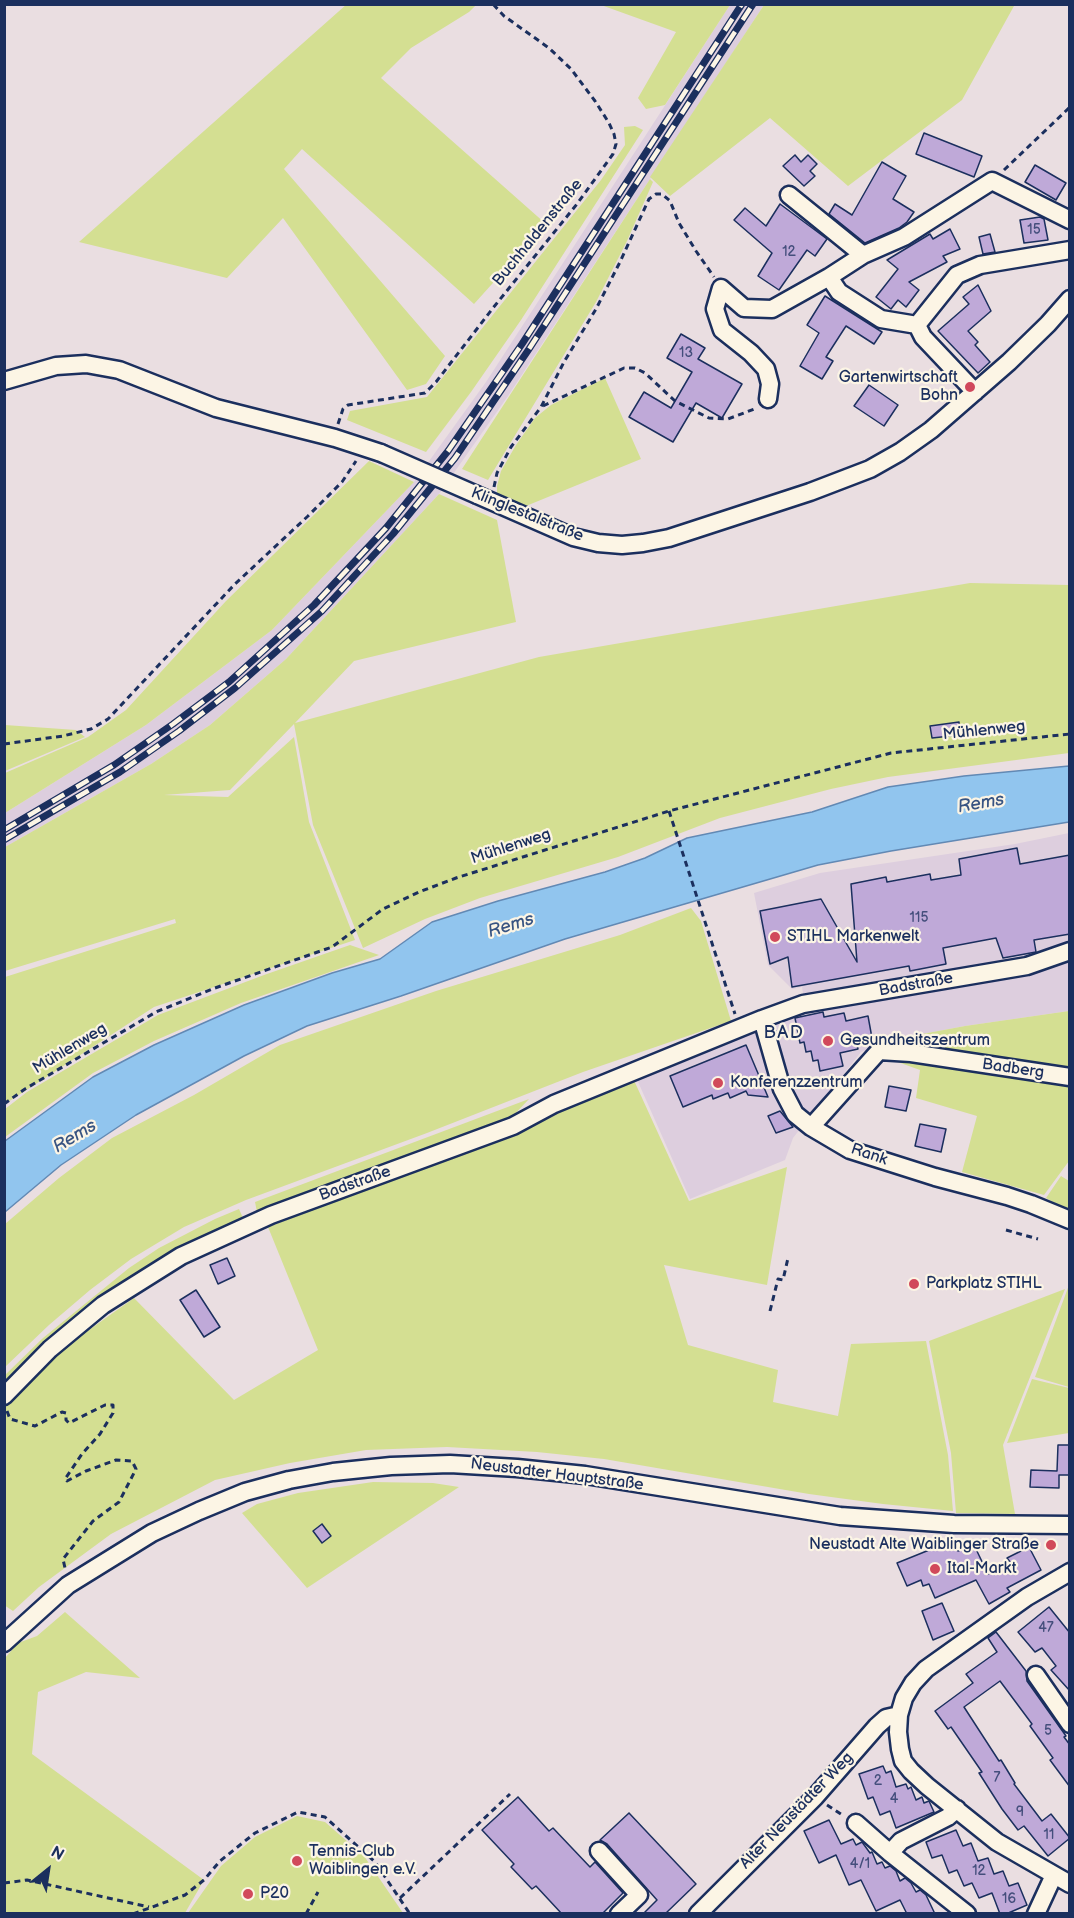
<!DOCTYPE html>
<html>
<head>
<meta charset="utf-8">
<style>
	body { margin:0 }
	#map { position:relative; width:1074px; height:1918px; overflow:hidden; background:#eadee1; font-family:"Balsamiq Sans",sans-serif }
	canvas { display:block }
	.frame { position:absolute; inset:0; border:6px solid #1b2f5e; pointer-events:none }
	.north { position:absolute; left:18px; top:1840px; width:60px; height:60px; -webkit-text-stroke:4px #fcf5e5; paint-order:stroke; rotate:30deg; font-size:16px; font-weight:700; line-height:24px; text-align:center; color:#1b2f5e }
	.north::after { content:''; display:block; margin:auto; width:21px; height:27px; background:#1b2f5e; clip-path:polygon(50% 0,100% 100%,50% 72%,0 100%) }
</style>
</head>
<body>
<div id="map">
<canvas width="1074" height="1918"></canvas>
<div class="frame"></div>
<div class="north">N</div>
</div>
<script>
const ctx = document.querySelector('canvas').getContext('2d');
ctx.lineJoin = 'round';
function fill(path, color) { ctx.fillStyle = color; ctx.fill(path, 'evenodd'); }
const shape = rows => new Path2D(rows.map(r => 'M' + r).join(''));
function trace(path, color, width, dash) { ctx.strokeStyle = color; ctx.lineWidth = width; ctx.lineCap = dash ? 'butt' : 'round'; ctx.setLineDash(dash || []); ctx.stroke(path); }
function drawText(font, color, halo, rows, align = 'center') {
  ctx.font = font + ' "Balsamiq Sans",sans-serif'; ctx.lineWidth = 4.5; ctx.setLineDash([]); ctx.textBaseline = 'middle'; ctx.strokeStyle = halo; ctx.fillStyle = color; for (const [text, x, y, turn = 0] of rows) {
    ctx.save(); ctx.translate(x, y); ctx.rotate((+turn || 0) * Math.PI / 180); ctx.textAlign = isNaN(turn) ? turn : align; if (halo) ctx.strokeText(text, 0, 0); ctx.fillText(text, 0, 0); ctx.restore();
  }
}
const built = shape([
	[730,5,764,5,508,396,439,494,286,659,210,725,151,764,5,847,5,813,146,725,272,630,414,482,486,382],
	[1069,833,1069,1011,965,1026,906,1037,861,1052,793,1138,785,1160,690,1199,635,1075,806,1013,802,987,792,989,768,965,754,893,820,873,1015,844]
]);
const green = shape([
	[347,4,476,5,469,12,411,48,381,78,546,224,474,304,302,149,284,169,445,356,426,384,407,390,283,218,227,278,79,242],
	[601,5,730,5,665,105,646,109,638,98,676,32],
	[995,5,1014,6,962,100,848,186,770,118,670,196,650,177,764,5],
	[635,126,643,130,521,320,471,392,426,452,347,420,350,411,427,397,601,180,625,145,624,127],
	[650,179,653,182,627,241,596,302,488,480,462,469],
	[605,378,641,459,526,506,497,496,497,486,501,471,516,445,535,418,551,405],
	[369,461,414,482,272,630,146,725,5,813,5,773,88,737,126,710,226,601],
	[439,494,497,520,516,622,354,661,295,723,539,657,970,583,1069,585,1069,753,888,777,831,789,720,818,618,857,480,898,425,919,363,948,313,825,294,724,230,790,164,795,228,797,294,737,309,822,355,940,154,1007,5,1104,5,977,176,923,175,919,5,971,5,847,151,764,210,725,286,659],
	[5,725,76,730,85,737,5,771],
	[691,908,701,921,731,1021,583,1072,427,1133,246,1200,184,1227,131,1259,90,1290,49,1325,5,1367,5,1224,59,1178,112,1138,194,1095,280,1045,436,991,620,935],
	[350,945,379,955,241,1003,154,1041,93,1073,5,1137,5,1109,27,1092,158,1015,264,975],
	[1069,1011,1069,1161,1044,1195,962,1172,977,1116,916,1098,920,1070,881,1056,881,1045,906,1037,965,1026],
	[632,1076,689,1201,787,1167,767,1285,664,1265,688,1345,778,1370,773,1402,838,1416,851,1344,926,1341,948,1455,953,1511,883,1504,809,1494,604,1459,537,1452,447,1447,366,1450,290,1463,215,1480,111,1534,39,1587,13,1611,4,1605,4,1404,48,1359,134,1298,234,1400,318,1350,268,1227,517,1132,551,1103],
	[529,1099,512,1117,257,1212,255,1202],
	[1061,1176,1069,1181,1069,1211,1046,1198],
	[239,1209,243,1218,175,1250,115,1287,85,1312,5,1385,5,1375,43,1338,129,1268,159,1248,215,1219],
	[1069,1285,1070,1387,1069,1387,1035,1377],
	[1065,1289,1003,1445,1015,1514,956,1513,951,1453,929,1341],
	[1032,1379,1069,1388,1069,1433,1007,1443],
	[373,1482,433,1483,459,1487,307,1588,242,1513,257,1504,298,1493],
	[65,1612,140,1678,86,1672,38,1692,32,1754,204,1880,185,1913,5,1913,5,1658,18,1643,37,1636],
	[297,1816,325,1822,364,1856,403,1913,188,1913,221,1866,255,1837]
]);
const water = shape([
	[1069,766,1069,822,891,851,818,865,565,939,401,996,307,1026,244,1056,136,1115,61,1165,5,1212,5,1141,93,1077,154,1045,244,1005,332,973,380,959,432,922,498,901,605,872,645,858,687,838,812,812,888,787,964,776,1069,766]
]);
const building = shape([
	[924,133,982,156,974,177,916,154,924,133],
	[795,155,801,162,808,155,817,164,810,171,815,176,804,186,783,166,795,155],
	[882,162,906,176,893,199,914,212,907,222,899,228,865,243,829,214,835,204,852,215,882,162],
	[1035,165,1066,183,1056,200,1025,182,1035,165],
	[780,204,827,239,815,256,807,250,779,290,758,276,772,253,734,220,745,208,766,226,780,204],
	[1040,217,1044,219,1048,240,1024,243,1020,220,1040,217],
	[950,229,960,249,943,256,947,262,909,282,919,290,906,307,898,300,891,309,876,297,898,269,887,260,930,234,933,239,950,229],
	[990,234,995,252,983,254,979,237,990,234],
	[978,285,991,311,968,331,978,342,975,345,990,362,978,373,938,331,969,304,963,297,978,285],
	[825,296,882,332,874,344,846,326,826,357,833,361,822,379,800,366,819,333,807,325,825,296],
	[681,334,705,348,698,359,742,384,722,418,696,403,673,442,629,417,644,392,671,408,692,372,667,358,681,334],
	[869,385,898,405,884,426,854,406,869,385],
	[959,722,960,735,932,738,930,726,959,722],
	[1017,848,1020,864,1070,855,1070,934,1034,940,1036,952,1003,958,996,938,943,948,946,964,910,971,909,966,792,987,788,957,770,964,760,911,821,899,857,962,851,884,886,877,887,882,930,874,931,880,961,875,959,859,1017,848],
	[823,1012,824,1017,844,1013,846,1021,868,1016,872,1038,856,1041,858,1049,840,1053,843,1066,820,1071,818,1060,813,1061,811,1051,806,1052,804,1042,800,1043,795,1018,823,1012],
	[746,1045,768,1097,748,1095,746,1091,730,1098,728,1093,713,1099,712,1095,683,1107,670,1076,746,1045],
	[889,1086,911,1090,906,1111,885,1107,889,1086],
	[780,1111,793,1127,776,1133,768,1116,780,1111],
	[920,1124,946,1129,941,1152,915,1146,920,1124],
	[227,1258,235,1276,218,1284,210,1265,227,1258],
	[196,1290,220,1327,204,1337,180,1300,196,1290],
	[1058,1445,1070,1445,1070,1475,1059,1475,1059,1488,1030,1487,1031,1470,1057,1471,1058,1445],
	[322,1524,331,1536,322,1543,313,1531,322,1524],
	[954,1540,958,1551,974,1545,988,1574,1010,1562,1007,1558,1029,1547,1041,1570,1007,1588,1010,1592,989,1604,976,1580,935,1598,929,1584,923,1586,921,1580,907,1586,897,1563,954,1540],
	[942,1603,954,1631,933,1640,922,1611,942,1603],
	[1049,1607,1070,1633,1070,1691,1051,1670,1056,1666,1042,1648,1035,1652,1018,1632,1049,1607],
	[996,1632,1026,1671,1027,1681,1066,1736,1064,1737,1070,1745,1070,1787,1050,1760,1053,1758,1030,1726,1032,1724,1000,1681,964,1707,999,1761,1001,1760,1015,1783,1014,1784,1042,1821,1051,1814,1070,1838,1048,1856,1024,1826,1018,1830,1002,1809,979,1773,982,1772,951,1727,948,1729,935,1711,973,1683,966,1674,997,1652,988,1638,996,1632],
	[883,1766,886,1773,891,1771,896,1787,906,1784,908,1789,911,1787,916,1800,922,1797,924,1803,929,1801,934,1812,896,1828,890,1811,880,1815,873,1797,868,1799,859,1774,883,1766],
	[518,1797,549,1831,553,1828,590,1867,595,1862,623,1893,602,1914,562,1914,536,1886,532,1889,511,1867,514,1864,482,1830,518,1797],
	[629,1813,696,1884,665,1914,643,1914,657,1900,607,1844,600,1840,629,1813],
	[829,1820,841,1844,853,1839,856,1845,862,1842,870,1853,872,1852,877,1864,882,1862,885,1868,890,1866,896,1871,900,1881,905,1878,911,1883,916,1892,920,1890,926,1895,935,1914,907,1914,900,1900,876,1911,861,1880,849,1885,836,1855,819,1863,804,1831,829,1820],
	[956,1830,963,1846,971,1843,978,1861,988,1858,994,1874,1003,1871,1009,1886,1018,1883,1027,1905,1006,1914,1000,1914,992,1893,979,1898,972,1883,964,1886,957,1870,949,1873,942,1855,932,1858,926,1842,956,1830]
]);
const path = shape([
	[1004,170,1070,107],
	[543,406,624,368,635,368,645,373,675,401,709,418,728,419,757,408],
	[338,424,343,409,348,405,425,393,436,382,493,308,577,204,613,154,616,144,614,134,609,123,595,101,571,69,549,48,504,16,493,4],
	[494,487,497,473,511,447,541,407,564,362,596,309,620,262,649,199,656,194,662,194,670,201,679,223,696,251,714,277],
	[4,744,63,736,91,729,108,719,235,584,308,516,342,482,356,461],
	[669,811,735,1014],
	[4,1104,25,1089,156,1012,215,988,332,947,383,909,419,892,456,878,669,811,891,753,1070,734],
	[1006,1230,1038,1239],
	[770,1311,778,1279,783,1280,788,1258],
	[7,1411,10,1419,35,1426,62,1412,66,1413,66,1420,69,1423,105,1405,113,1405,113,1413,100,1434,82,1454,65,1479,67,1481,86,1471,116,1460,132,1461,136,1469,119,1502,93,1521,63,1559,65,1568],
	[827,1805,844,1816],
	[4,1883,27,1880,149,1907],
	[400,1898,510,1794],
	[133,1914,185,1895,204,1880,220,1861,255,1833,298,1812,325,1817,375,1862,410,1914],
	[306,1914,318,1892]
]);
const minor = shape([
	[789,195,863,255],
	[829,277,839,292,881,319,917,325,957,275,980,265,1070,250],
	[917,325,923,337,975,392],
	[4,381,56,366,86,364,119,370,216,408,335,438,381,453],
	[768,399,770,384,766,369,751,353,722,330,715,309,721,288,744,308,772,309,829,277,863,255,904,237,992,181,1070,220],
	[477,495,573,537,598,543,622,545,643,543,669,538,810,492,870,469,900,452,931,430,1009,362,1048,324,1070,299],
	[762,1019,803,1004,1027,966,1070,951],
	[811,1127,879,1051,911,1053,1070,1077],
	[4,1396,50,1349,103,1305,181,1256,271,1215,513,1126,554,1104,762,1019,782,1089,795,1114,811,1127,850,1150,935,1177,1007,1196,1031,1204,1070,1220],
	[1070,1572,1027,1597,926,1669,913,1683,904,1698,899,1715,898,1732,900,1749,903,1761,911,1771,927,1786,997,1842,1070,1884],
	[4,1643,68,1585,152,1533,199,1511,245,1492,289,1480,333,1472,391,1466,450,1464,517,1468,585,1475,840,1516,954,1524,1070,1525],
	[1036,1675,1070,1724],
	[957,1809,948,1817,901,1841,890,1853,967,1914],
	[856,1823,890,1853],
	[599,1851,639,1895,619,1914],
	[698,1914,815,1797,877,1726,886,1718,899,1715],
	[1036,1914,1054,1875]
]);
const rail = shape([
	[4,830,114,765,173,724,229,682,314,605,386,528,448,451,522,344,742,4],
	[4,840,120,772,179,731,235,688,322,611,393,534,455,458,529,349,753,4]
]);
const minorBridge = shape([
	[381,453,477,495]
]);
const markers = [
	[970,387,6,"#d1495b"],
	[775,937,6,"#d1495b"],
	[828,1041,6,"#d1495b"],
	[718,1083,6,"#d1495b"],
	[914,1284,6,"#d1495b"],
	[1051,1545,6,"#d1495b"],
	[935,1569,6,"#d1495b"],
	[297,1861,6,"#d1495b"],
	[248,1894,6,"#d1495b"]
];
const numberNames = [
	["15",1034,230],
	["12",789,252],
	["13",686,353],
	["115",919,918],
	["47",1046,1628],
	["5",1048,1731],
	["7",997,1778],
	["2",878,1781],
	["4",894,1799],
	["9",1020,1812],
	["11",1049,1835],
	["4/1",860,1864],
	["12",979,1871],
	["16",1009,1899]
];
const streetNames = [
	["Buchhaldenstraße",538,233,-51],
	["Klinglestalstraße",527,515,22],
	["Mühlenweg",984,731,-6],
	["Mühlenweg",511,847,-18],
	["Badstraße",916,985,-10],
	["Mühlenweg",70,1049,-31],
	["Badberg",1013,1069,8],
	["Rank",869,1155,19],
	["Badstraße",355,1184,-20],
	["Neustadter Hauptstraße",557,1475,7],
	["Alter Neustädter Weg",797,1811,-46]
];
const poiNames = [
	["Gartenwirtschaft",958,378,"right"],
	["Bohn",958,396,"right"],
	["STIHL Markenwelt",787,937],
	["Gesundheitszentrum",840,1041],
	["Konferenzzentrum",730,1083],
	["Parkplatz STIHL",926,1284],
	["Neustadt Alte Waiblinger Straße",1039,1545,"right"],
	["Ital-Markt",947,1569],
	["Tennis-Club",309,1852],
	["Waiblingen e.V.",309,1870],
	["P20",260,1894]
];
const waterNames = [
	["Rems",981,804,-10],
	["Rems",511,926,-17],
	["Rems",75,1137,-31]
];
const neighbourhoodNames = [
	["BAD",784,1033]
];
fill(built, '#ddcede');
fill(green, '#d4df92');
fill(water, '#91c5ee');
trace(water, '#6289b4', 1.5);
fill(building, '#bfa9d8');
trace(building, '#1b2f5e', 1.5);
trace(minor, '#1b2f5e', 21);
trace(path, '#1b2f5e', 3, [6, 4.5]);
trace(minor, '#fcf5e5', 16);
trace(rail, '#1b2f5e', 7);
trace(rail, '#fcf5e5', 4.5, [14]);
trace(minorBridge, '#1b2f5e', 21, []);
trace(minorBridge, '#fcf5e5', 16);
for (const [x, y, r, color] of markers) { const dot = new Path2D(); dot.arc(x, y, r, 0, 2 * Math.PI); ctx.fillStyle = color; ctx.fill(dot); trace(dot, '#fcf5e5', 2); }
drawText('14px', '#444e7c', null, numberNames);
drawText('16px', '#1b2f5e', '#fcf5e5', streetNames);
drawText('16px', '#1b2f5e', '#fcf5e5', poiNames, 'left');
drawText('italic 18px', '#385482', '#fcf5e5', waterNames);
ctx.letterSpacing = '1.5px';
drawText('18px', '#1b2f5e', '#fcf5e5', neighbourhoodNames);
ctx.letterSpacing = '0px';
</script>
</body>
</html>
